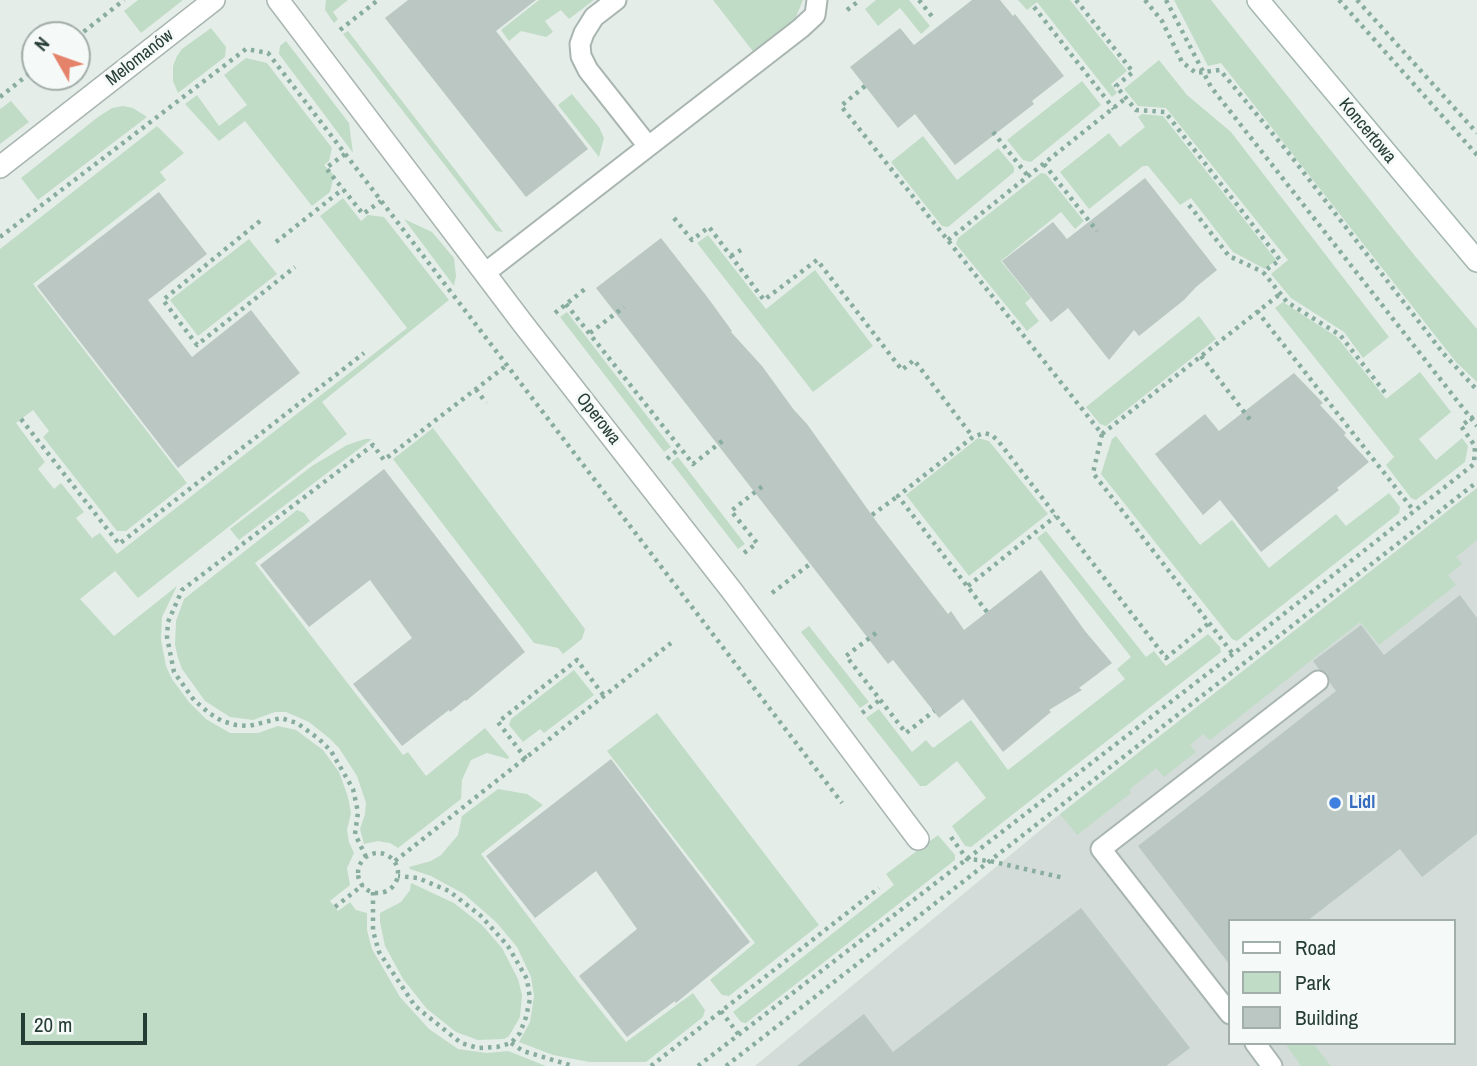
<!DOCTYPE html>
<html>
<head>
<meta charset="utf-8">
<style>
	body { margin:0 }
	#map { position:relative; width:1477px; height:1066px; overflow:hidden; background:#e5ede9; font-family:"Archivo Narrow",sans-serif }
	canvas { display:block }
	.legend { position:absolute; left:1228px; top:919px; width:228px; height:126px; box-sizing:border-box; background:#f5f9f7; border:2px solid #a2aeaa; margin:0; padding:9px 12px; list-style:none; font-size:21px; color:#263d36 }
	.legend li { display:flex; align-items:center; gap:14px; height:35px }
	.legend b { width:35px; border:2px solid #a2aeaa }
	.north { position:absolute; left:21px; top:21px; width:70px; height:70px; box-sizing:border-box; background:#f5f9f7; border:2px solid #a2aeaa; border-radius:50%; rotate:310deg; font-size:19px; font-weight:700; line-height:28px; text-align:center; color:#263d36 }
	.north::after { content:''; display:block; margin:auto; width:24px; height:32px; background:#e5836a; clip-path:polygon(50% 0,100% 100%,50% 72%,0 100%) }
	.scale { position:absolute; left:21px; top:1013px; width:126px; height:32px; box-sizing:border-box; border:4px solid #263d36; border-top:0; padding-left:9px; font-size:21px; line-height:24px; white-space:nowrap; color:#263d36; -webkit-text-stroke:5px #f5f9f7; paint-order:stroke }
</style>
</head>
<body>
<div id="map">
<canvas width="1477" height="1066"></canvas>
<ul class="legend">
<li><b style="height:9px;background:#fff"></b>Road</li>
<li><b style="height:19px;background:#c0dcc6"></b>Park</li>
<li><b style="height:19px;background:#bac7c2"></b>Building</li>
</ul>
<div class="north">N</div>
<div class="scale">20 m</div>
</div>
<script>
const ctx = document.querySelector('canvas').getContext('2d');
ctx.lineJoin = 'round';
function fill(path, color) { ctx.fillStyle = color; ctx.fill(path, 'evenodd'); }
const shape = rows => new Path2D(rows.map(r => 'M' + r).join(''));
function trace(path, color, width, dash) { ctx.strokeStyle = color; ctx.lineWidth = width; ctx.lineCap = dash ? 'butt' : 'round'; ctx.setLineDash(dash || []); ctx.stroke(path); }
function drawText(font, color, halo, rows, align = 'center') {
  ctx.font = font + ' "Archivo Narrow",sans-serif'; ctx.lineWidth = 6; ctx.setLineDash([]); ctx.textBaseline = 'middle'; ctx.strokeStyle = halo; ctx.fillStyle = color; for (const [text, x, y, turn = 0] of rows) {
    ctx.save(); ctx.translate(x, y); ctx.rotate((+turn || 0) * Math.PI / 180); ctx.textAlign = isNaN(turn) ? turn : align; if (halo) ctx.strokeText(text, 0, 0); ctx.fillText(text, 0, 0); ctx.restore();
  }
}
const built = shape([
	[1477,488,1477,1066,755,1066,1060,814],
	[1230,921,1454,921,1454,1043,1230,1043]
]);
const green = shape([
	[138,0,183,0,141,33,124,11],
	[326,0,348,0,333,12,338,19,334,23,325,10],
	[539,0,594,0,569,19,561,10,545,21,553,32,546,37,521,31,509,41,501,30],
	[713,0,803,0,795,19,755,54],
	[876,0,909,0,930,26,921,34,900,8,878,26,865,9],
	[1018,0,1070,0,1127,71,1111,84,1117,93,1112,97,1037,2,1027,10],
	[1174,0,1211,0,1415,256,1477,329,1477,382,1456,362,1221,63,1208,66],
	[211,28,226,47,225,57,178,93,173,81,173,66,177,56,182,49],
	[348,31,503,232,496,231,343,34],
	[286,41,349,123,353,153,279,54,280,46],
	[246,58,267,63,332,148,329,161,324,165,334,175,330,192,312,206,245,121,219,141,185,104,197,95,219,126,247,105,224,75],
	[1159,60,1187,95,1231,132,1389,337,1363,358,1344,332,1291,298,1271,274,1288,260,1166,108,1138,106,1124,89],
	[1082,81,1101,105,1031,162,1023,160,1007,140],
	[572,94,599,127,604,138,599,157,558,105],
	[11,101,29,122,0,144,0,109],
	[123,106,133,108,147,117,38,200,21,178,98,117,112,108],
	[1142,114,1163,116,1276,260,1265,269,1233,252,1191,198,1180,205,1148,166,1143,166,1089,209,1060,172,1109,133,1120,147,1145,127,1138,117],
	[157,126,184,153,160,172,166,180,33,284,187,483,126,531,117,531,43,437,49,431,33,410,16,423,45,462,38,469,54,489,61,483,84,512,76,518,92,538,100,533,117,554,407,328,320,216,343,198,361,221,368,215,384,217,449,300,322,402,347,434,138,598,115,571,80,599,114,636,177,586,162,617,161,640,166,666,172,679,189,702,206,719,230,733,258,733,278,726,296,730,323,750,339,772,348,797,351,813,347,830,349,842,354,853,347,868,350,885,330,901,338,911,350,902,356,910,367,913,367,930,372,949,400,997,429,1029,458,1049,487,1053,508,1051,546,1066,0,1066,0,249],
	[923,136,957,180,998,148,1014,167,1014,172,948,227,942,226,891,162],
	[1041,173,1046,174,1084,221,1075,229,1061,212,1001,261,1031,298,1025,303,1039,321,1027,331,956,244,958,238],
	[404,219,432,232,454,258,456,276,454,286],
	[708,235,766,309,815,270,873,346,813,392,697,243],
	[249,239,277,274,198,336,170,300],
	[1283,302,1337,337,1386,399,1420,372,1451,412,1419,439,1436,460,1462,438,1468,446,1465,462,1416,500,1411,498,1386,465,1394,457,1275,308],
	[567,312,671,447,664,452,560,317],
	[1199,316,1216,339,1106,426,1100,424,1086,407],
	[433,428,585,629,582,639,563,654,558,648,534,643,393,459],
	[1116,436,1200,545,1232,520,1269,568,1336,514,1346,526,1389,493,1400,507,1399,513,1237,641,1232,639,1101,474,1112,439],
	[978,438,989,441,1048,514,969,576,906,495],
	[365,439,372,439,239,540,230,529,312,466,347,445],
	[678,457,745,544,738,549,671,462],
	[1477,488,1477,540,1456,557,1462,564,1448,575,1456,585,1379,645,1360,622,1210,740,1203,734,1190,745,1196,752,1164,777,1156,768,1129,790,1131,793,1077,835,1060,814],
	[297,510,304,513,310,521,255,563,403,755,408,752,426,776,485,728,509,757,508,759,487,753,471,760,462,780,461,799,398,848,390,843,378,841,364,844,360,829,365,814,366,803,357,776,339,748,329,738,309,722,286,712,275,712,253,720,230,717,205,701,182,669,178,658,175,645,176,621,184,599],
	[1046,531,1146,657,1154,651,1166,666,1208,634,1220,647,1221,652,971,847,965,846,952,826,986,798,957,761,926,786,920,786,866,718,879,709,912,752,926,740,933,748,971,720,1008,770,1125,679,1117,669,1131,657,1037,538],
	[809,626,869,702,860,708,801,632],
	[574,670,594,695,544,733,540,729,523,742,509,725,511,719],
	[657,713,819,925,729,996,722,995,710,980,755,943,607,751],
	[498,789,527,794,543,805,481,854,578,982,626,1042,693,993,705,1010,703,1017,646,1062,589,1062,553,1055,519,1042,530,1022,534,996,531,977,517,947,496,922,464,894,431,876,410,869,409,867,431,861,441,855,458,835,462,816],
	[938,835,955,855,955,860,746,1023,741,1022,733,1012,894,885,886,874],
	[411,883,454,903,482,925,502,948,518,979,522,995,520,1017,509,1036,504,1039,478,1040,456,1032,427,1009,403,979,385,946,380,922,380,913,401,902,410,890],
	[1285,1043,1313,1043,1331,1066,1301,1066]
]);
const building = shape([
	[408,0,536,0,496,31,588,149,526,197,385,18],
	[972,0,1000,0,1013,16,1015,14,1064,76,1032,101,1034,104,955,165,915,114,898,128,850,67,900,28,914,45],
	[1145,178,1217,270,1196,287,1184,300,1139,336,1134,330,1109,360,1068,308,1051,322,1002,261,1053,222,1067,239],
	[159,192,207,254,148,300,192,357,251,310,300,373,178,468,37,286],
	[661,238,708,298,732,331,731,332,762,366,794,410,807,424,876,521,948,614,951,611,964,630,1041,570,1085,631,1112,663,1079,688,1082,690,1049,710,1051,712,1003,752,963,699,939,718,893,660,888,664,596,288],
	[1294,373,1323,403,1320,405,1346,433,1344,435,1369,462,1337,488,1339,490,1261,552,1220,500,1203,515,1155,454,1205,414,1219,431],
	[384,469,525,652,466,701,465,700,450,712,449,710,402,746,353,684,412,638,370,580,309,627,260,565],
	[1460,595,1477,618,1477,834,1422,877,1400,849,1307,921,1230,921,1230,965,1138,846,1336,691,1330,683,1327,673,1319,669,1313,661,1361,625,1384,655],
	[611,759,750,942,676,1003,675,1001,627,1037,579,976,637,929,596,871,535,918,486,856],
	[1081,908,1190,1048,1166,1066,797,1066,864,1014,893,1052]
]);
const path = shape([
	[919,0,934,19],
	[1076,0,1133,72,1116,86,1136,110,1165,112,1280,260,1263,272,1287,302,1340,335,1387,395],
	[1145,0,1162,21,1182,62,1196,73,1220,70,1287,151,1443,353,1477,390],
	[1166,0,1211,87,1477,426],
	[1339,0,1477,155],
	[1357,0,1477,133],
	[1034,7,1114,109],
	[847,10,860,0],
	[340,30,378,0],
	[77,37,124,0],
	[865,86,841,106,1102,434,1093,473,1233,654],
	[0,97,35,69],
	[993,132,1028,176],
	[345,154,326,168,363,214,381,201],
	[1044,164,1097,231],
	[1189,205,1229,256,1263,272],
	[674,218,692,240,709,227,764,300,817,260,902,370,914,360,973,437],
	[260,221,163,300,197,345,295,267],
	[0,237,246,49,268,53,842,803],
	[948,240,1126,98],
	[276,242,343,189],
	[731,256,741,250],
	[566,304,693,464,726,438],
	[1257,311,1414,511],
	[555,313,585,289],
	[590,333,624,307],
	[1201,356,1251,421],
	[476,389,486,403],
	[21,419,119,544,364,353],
	[1102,434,1280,294],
	[667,459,680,448],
	[872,515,898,496],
	[744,553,757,543,731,511,764,485],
	[968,586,1056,516],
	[772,593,810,564],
	[987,612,898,496,973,437,984,433,992,435,999,442,1166,658,1209,623],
	[876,633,846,656,906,733,934,711],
	[862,713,880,700],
	[526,759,498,722,577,660,604,696],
	[951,837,967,859,990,861,1064,878],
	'358 873a20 20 0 1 1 40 0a20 20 0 1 1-40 0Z',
	[366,857,355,834,358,812,353,789,331,751,319,739,297,723,281,718,249,726,236,725,222,721,209,713,194,700,174,672,167,637,168,622,182,590,373,445,384,460,507,365],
	[395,861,671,643],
	[373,892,373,931,379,952,415,1006,461,1043,478,1048,497,1047,511,1043,520,1033,526,1017,530,999,527,979,508,946,481,916,449,891,418,878,398,876],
	[335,907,363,885],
	[721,1011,739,1035],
	[511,1043,523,1051,573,1066],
	[651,1066,879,888],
	[698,1066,1233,654,1474,464,1475,446,1461,426,1477,414],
	[726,1066,1477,482]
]);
const lane = shape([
	[616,0,594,17,584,33,580,44,581,56,588,70,648,146],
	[485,273,801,28,815,15,817,0],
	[1230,1014,1101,849,1318,681],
	[1255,1043,1272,1066]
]);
const street = shape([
	[278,0,524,325,732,591,918,839],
	[0,167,214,0]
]);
const secondary = shape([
	[1258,0,1477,261]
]);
const markers = [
	[1335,803,7,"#3f7fe0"]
];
const streetNames = [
	["Melomanów",140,58,-38],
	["Koncertowa",1367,131,50],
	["Operowa",598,419,52]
];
const shopNames = [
	["Lidl",1349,803]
];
fill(built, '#d3dcd8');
fill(green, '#c0dcc6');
fill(building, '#bac7c2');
trace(lane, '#a8b5b0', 23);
trace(street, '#a8b5b0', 24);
trace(secondary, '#a4b7b0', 24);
trace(path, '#88ada0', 4.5, [3.5, 5]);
trace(lane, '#fff', 19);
trace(street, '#fff', 21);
trace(secondary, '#fff', 21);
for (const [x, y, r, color] of markers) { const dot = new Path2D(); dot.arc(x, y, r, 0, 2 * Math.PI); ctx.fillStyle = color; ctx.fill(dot); trace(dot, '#f5f9f7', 2.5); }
drawText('18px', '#263d36', '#f5f9f7', streetNames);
drawText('bold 18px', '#366cbe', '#f5f9f7', shopNames, 'left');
</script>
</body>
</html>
